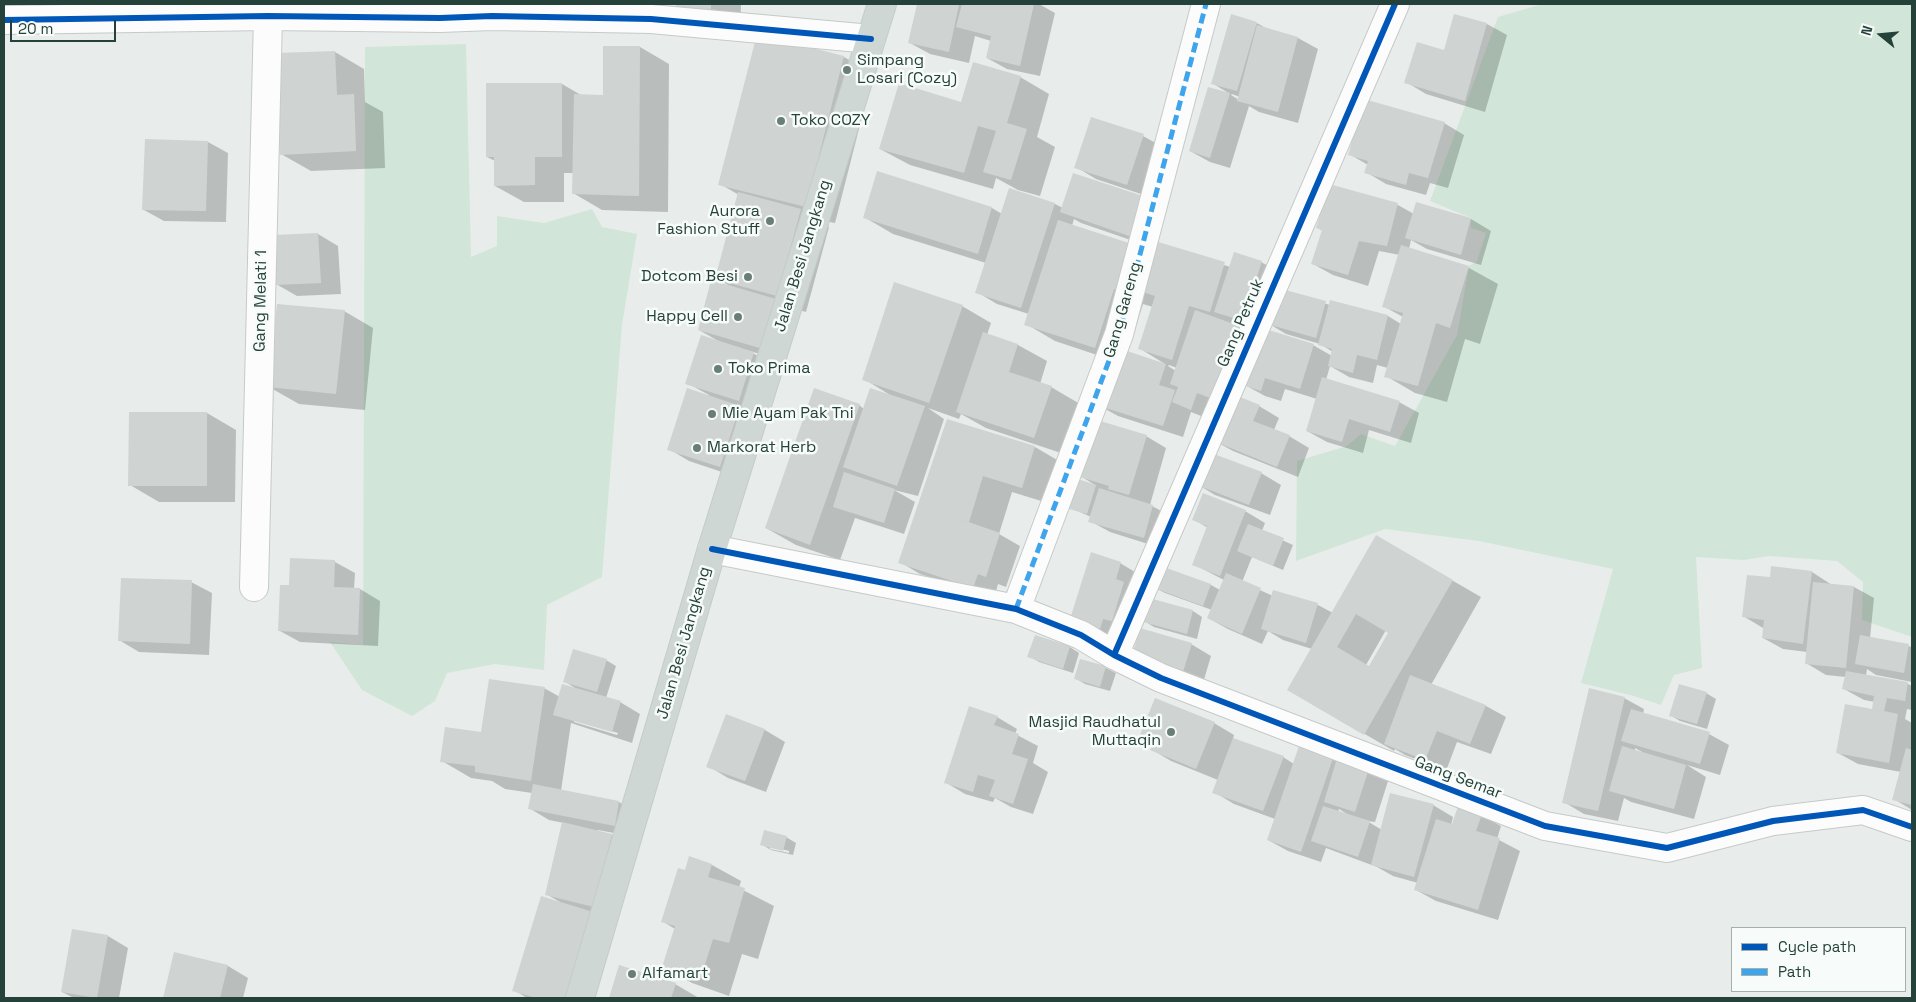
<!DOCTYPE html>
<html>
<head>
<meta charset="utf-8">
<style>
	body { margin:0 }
	#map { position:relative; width:1916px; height:1002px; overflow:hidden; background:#e8edeb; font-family:"Space Grotesk",sans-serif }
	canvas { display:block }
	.frame { position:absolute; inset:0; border:5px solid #24423a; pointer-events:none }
	.legend { position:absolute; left:1731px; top:927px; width:175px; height:65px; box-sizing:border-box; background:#f7fbf9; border:1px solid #a3b1ad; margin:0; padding:6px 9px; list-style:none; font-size:15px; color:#24423a }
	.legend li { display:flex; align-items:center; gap:10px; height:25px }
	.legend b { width:25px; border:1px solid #a3b1ad }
	.north { position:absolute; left:1856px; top:10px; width:50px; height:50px; -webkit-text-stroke:4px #f7fbf9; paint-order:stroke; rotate:287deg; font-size:14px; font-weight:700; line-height:20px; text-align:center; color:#24423a }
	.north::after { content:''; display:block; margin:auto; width:18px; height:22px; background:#24423a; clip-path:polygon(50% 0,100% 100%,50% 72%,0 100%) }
	.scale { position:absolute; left:10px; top:20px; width:106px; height:22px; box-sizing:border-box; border:2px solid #24423a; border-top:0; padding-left:6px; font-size:15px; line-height:18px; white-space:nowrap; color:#24423a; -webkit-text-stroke:4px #f7fbf9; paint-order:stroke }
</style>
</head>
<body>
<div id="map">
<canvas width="1916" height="1002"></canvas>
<div class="frame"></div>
<ul class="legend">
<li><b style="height:6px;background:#0057b8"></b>Cycle path</li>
<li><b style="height:6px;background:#3ea4ec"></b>Path</li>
</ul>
<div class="north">N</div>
<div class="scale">20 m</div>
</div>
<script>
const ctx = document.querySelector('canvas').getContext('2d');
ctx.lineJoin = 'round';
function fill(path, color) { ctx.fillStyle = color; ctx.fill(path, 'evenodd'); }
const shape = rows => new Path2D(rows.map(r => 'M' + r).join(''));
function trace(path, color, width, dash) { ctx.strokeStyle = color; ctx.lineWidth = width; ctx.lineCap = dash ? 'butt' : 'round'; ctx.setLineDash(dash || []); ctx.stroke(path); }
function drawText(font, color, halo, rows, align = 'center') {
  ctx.font = font + ' "Space Grotesk",sans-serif'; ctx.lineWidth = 5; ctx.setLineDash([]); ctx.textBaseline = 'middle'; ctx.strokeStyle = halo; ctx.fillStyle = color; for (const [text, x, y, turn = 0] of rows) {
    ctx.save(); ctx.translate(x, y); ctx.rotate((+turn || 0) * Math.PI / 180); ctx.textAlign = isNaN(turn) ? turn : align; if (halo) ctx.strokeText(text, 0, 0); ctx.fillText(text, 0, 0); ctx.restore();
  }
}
const green = shape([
	[1542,4,1912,4,1912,637,1862,620,1863,582,1837,561,1769,556,1744,560,1696,557,1702,668,1674,675,1661,705,1634,696,1581,683,1613,569,1479,541,1385,529,1296,561,1297,461,1347,446,1361,434,1395,446,1457,335,1469,266,1477,261,1486,233,1471,228,1471,218,1430,201,1498,17],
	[466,44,471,257,497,246,497,216,544,223,592,209,602,227,637,234,622,325,602,577,547,605,544,670,495,664,447,673,435,701,412,716,362,690,330,642,363,645,365,47]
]);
const shadow = shape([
	[674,4,741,4,740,40,677,6],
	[918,4,1039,4,1055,13,1040,76,1007,69,987,58,991,41,975,36,969,63,930,54,910,43],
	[1257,23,1269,30,1298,38,1318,49,1298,123,1259,112,1249,106,1230,168,1210,162,1190,151,1209,88,1230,94,1212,83],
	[1232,94,1240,97,1239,100,1231,95],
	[1487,24,1507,35,1485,112,1426,94,1406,82,1445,51],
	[640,47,669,64,668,212,602,210,573,193,573,173,564,173,564,202,524,202,495,186,495,161,487,157,487,84,562,84,581,95,604,96],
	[335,52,364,69,365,102,383,112,385,168,311,171,281,154],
	[844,57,873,74,835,223,814,219,829,227,806,312,788,307,783,360,749,351,774,365,759,411,736,405,760,419,740,478,689,461,669,449,709,395,687,383,720,342,699,330,728,285,716,278,739,195,720,184],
	[1020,77,1049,94,1037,137,1055,147,1040,196,1018,190,996,178,993,189,910,165,880,149,961,103],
	[1444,123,1464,135,1448,188,1430,183,1426,195,1386,184,1366,172,1368,165,1349,154],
	[1143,136,1163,147,1147,196,1096,179,1076,167],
	[208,142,228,153,226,222,164,221,144,210],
	[878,173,992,208,1002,214,1010,189,1055,204,1063,208,1154,242,1230,267,1261,262,1281,273,1279,290,1330,305,1388,316,1401,324,1403,317,1383,306,1400,255,1379,251,1368,286,1333,275,1313,264,1323,231,1318,228,1398,205,1414,214,1417,203,1471,219,1491,231,1481,265,1427,249,1411,240,1409,249,1469,268,1498,284,1480,344,1465,339,1447,402,1415,393,1386,376,1388,368,1377,365,1373,383,1349,377,1330,366,1326,380,1399,402,1419,413,1411,443,1369,430,1363,453,1327,442,1307,431,1317,399,1285,389,1281,401,1265,396,1245,385,1238,397,1259,406,1279,418,1274,430,1289,436,1309,448,1298,477,1233,451,1213,440,1211,420,1191,412,1183,437,1118,416,1098,405,1112,360,1055,341,1026,324,1029,314,997,304,977,292,986,263,893,234,864,217],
	[1074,219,1081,223,1154,248,1128,244,1072,226],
	[1143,304,1153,307,1139,348,1165,364,1128,352],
	[1266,322,1286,334,1320,344,1333,352,1332,356,1313,345,1263,330],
	[1241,324,1260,330,1257,338,1240,327],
	[1169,365,1177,368,1176,371,1168,366],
	[318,234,338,246,341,294,297,296,276,284,275,236],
	[962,306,991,323,987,335,1018,345,1047,361,1040,384,1051,387,1080,404,1064,454,986,428,961,414,959,419,928,408,944,419,918,496,894,490,915,502,904,534,855,518,840,560,796,545,766,528,859,405,864,409,890,395,864,379],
	[344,311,373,328,365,410,299,404,269,387],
	[207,413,236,430,235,502,159,502,130,485],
	[948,420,1035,447,1064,464,1051,504,1012,492,999,534,1020,546,1006,587,998,584,994,598,920,574,900,562],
	[1146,436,1166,448,1150,505,1173,517,1164,549,1110,532,1090,521,1091,517,1071,508,1095,485,1082,477],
	[1261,473,1281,485,1270,515,1215,495,1195,483],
	[1245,511,1265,523,1262,531,1293,545,1283,570,1252,557,1242,582,1273,596,1274,591,1318,605,1333,613,1377,537,1481,597,1431,685,1486,706,1506,717,1491,754,1457,742,1446,771,1405,755,1395,749,1394,751,1289,690,1312,649,1283,640,1268,631,1262,644,1228,629,1208,618,1212,610,1165,593,1155,588,1211,585,1220,590,1224,580,1193,564,1208,528,1193,519],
	[1386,630,1390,632,1370,668,1366,665],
	[335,562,355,573,354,589,360,589,380,601,378,646,300,642,280,631,290,586],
	[1120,563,1140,575,1120,639,1091,630],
	[1812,572,1832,585,1854,587,1874,598,1870,638,1912,647,1912,682,1876,675,1867,669,1866,676,1908,684,1912,686,1912,710,1907,709,1905,719,1912,723,1912,810,1894,799,1901,772,1858,764,1838,753,1873,710,1875,702,1864,700,1844,689,1846,677,1826,675,1806,663,1807,652,1783,649,1763,638,1763,628,1743,616,1771,579],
	[191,582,212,593,209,655,139,652,119,640],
	[1193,611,1202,617,1197,639,1154,627,1144,621],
	[1191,644,1211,656,1203,683,1153,667],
	[1070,647,1079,653,1073,673,1039,662,1029,656],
	[606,660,616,666,606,698,620,702,640,714,632,743,571,723,561,791,619,802,639,814,635,837,598,830,597,832,611,835,631,847,590,998,527,998,514,990,560,902,546,894,564,823,549,820,529,808,532,793,505,789,492,781,471,778,442,761,544,688,560,697,575,688,564,681],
	[574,720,618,733,617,735,574,722],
	[1080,660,1106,668,1116,673,1110,691,1085,684,1075,678],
	[1706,693,1716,699,1707,729,1680,721,1670,715],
	[1624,698,1644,709,1643,714,1709,734,1729,745,1720,775,1687,765,1706,777,1694,819,1631,802,1624,798,1618,821,1584,814,1564,802],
	[1635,748,1644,753,1635,751],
	[727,716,765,730,785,742,766,792,728,778,708,766],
	[997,717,1017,729,1015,734,1038,746,1033,763,1048,772,1033,814,1011,807,995,798,993,802,965,794,945,782],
	[1214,723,1234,735,1233,739,1283,757,1294,764,1300,745,1389,778,1375,822,1367,821,1382,830,1433,805,1453,817,1451,825,1481,815,1501,826,1497,839,1520,851,1498,920,1436,901,1416,890,1418,883,1393,876,1377,867,1326,848,1321,862,1288,851,1268,840,1275,819,1234,804,1214,792,1218,780,1171,761,1151,749,1154,744,1141,736],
	[1339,809,1347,814,1338,812],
	[786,837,796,843,793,855,771,850,761,844],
	[770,846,789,851,789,853,770,849],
	[690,857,712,865,741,881,739,888,774,906,758,959,742,954,729,996,692,983,663,967,675,929,662,921,686,871],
	[108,936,128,948,119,998,74,998,62,992],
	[175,953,228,966,248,978,243,998,164,998],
	[620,967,675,984,699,998,610,998]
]);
const building = shape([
	[676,4,711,4,711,24,677,22],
	[917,4,959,4,949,52,908,43],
	[962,4,1034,4,1020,66,986,58,991,36,956,27],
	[1231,14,1257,22,1237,91,1211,84],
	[1454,14,1487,23,1465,101,1404,83,1417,42,1444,50],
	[1257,25,1298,37,1278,112,1237,101],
	[757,34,844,56,806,207,718,185],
	[603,46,640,46,639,196,572,194,574,94,603,95],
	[335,51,337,95,354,94,356,151,280,155,276,53],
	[973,62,1021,76,1007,123,1027,129,1011,180,983,172,996,131,978,126,964,173,879,149,899,83,961,102],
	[486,83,562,83,562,157,535,157,535,185,494,186,494,157,486,157],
	[1208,87,1230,93,1210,158,1189,151],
	[1364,99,1445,122,1428,178,1409,173,1406,185,1364,173,1368,161,1348,155],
	[1091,117,1144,134,1127,185,1074,168],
	[145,139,208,141,206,211,142,210],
	[877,171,992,207,978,254,863,218],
	[1073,173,1146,197,1132,237,1060,212],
	[1329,184,1398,203,1387,246,1359,241,1348,275,1311,264,1322,230,1316,228],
	[1009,188,1055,203,1021,308,975,293],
	[738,192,801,209,777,296,715,279],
	[1416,202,1471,218,1461,255,1405,238],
	[1058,220,1129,243,1123,263,1135,267,1126,292,1114,289,1095,348,1024,325],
	[318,233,321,283,275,285,273,235],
	[1155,241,1225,262,1210,312,1189,306,1172,360,1138,349,1155,296,1140,291],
	[1401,245,1469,266,1450,328,1436,323,1418,386,1384,377,1403,313,1382,307],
	[1234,252,1262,261,1243,321,1214,312],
	[711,280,776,299,763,349,698,330],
	[894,282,963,305,929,403,862,380],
	[1278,288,1326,301,1316,338,1264,323],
	[1330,300,1388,315,1377,360,1357,355,1353,373,1328,366,1332,349,1318,345],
	[277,304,345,310,336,394,268,387],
	[1195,310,1239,326,1213,399,1197,393,1191,410,1172,402,1178,387,1170,384],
	[1259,327,1314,344,1300,389,1265,378,1261,391,1243,385],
	[983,332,1018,344,1009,372,1052,386,1034,438,956,412],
	[701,335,754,352,739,401,685,384],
	[1115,347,1166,364,1159,385,1175,390,1163,426,1096,405],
	[1322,377,1400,401,1390,432,1349,419,1342,442,1306,431],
	[687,388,740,406,720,467,667,450],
	[814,388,860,404,810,545,765,528],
	[870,388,925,406,897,486,843,467],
	[1230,393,1260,405,1253,421,1290,435,1277,467,1211,440],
	[129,412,207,412,207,486,128,486],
	[947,419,1035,446,1022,488,983,476,969,522,957,518,1000,533,986,577,978,574,973,588,898,563],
	[1097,420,1147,435,1129,495,1108,489,1109,486,1080,477],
	[1206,451,1262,472,1249,505,1194,484],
	[844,472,895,489,884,523,833,507],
	[1078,479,1096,485,1087,514,1069,509],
	[1099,488,1153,505,1144,538,1088,522],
	[1203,493,1246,510,1220,576,1192,565,1207,526,1192,520],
	[1248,524,1284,538,1273,566,1237,551],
	[1376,535,1453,580,1364,735,1287,690],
	[1356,614,1388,633,1369,666,1337,647],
	[1091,552,1121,562,1116,579,1124,582,1112,621,1103,619,1100,629,1070,619],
	[290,558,335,560,334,587,360,588,358,635,278,631,280,585,289,585],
	[1161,566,1211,584,1203,606,1154,588],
	[1771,566,1812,571,1803,644,1762,638,1764,620,1742,617,1747,575,1770,577],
	[1226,573,1261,588,1242,634,1207,618],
	[121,578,192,580,190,644,118,641],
	[1813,582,1854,586,1846,668,1805,664],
	[1273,590,1318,603,1306,643,1261,629],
	[1149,598,1193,610,1187,634,1143,622],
	[1140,628,1192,643,1183,672,1132,656],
	[1035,635,1070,646,1063,669,1027,657],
	[1860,635,1909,644,1904,673,1855,664],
	[573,649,607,659,597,692,563,682],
	[1080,659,1106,666,1100,687,1074,679],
	[1846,671,1908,682,1905,701,1887,698,1884,711,1898,714,1889,763,1836,753,1845,704,1872,709,1874,696,1842,689],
	[1410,675,1486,705,1470,744,1437,731,1425,760,1384,744],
	[489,679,545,687,531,781,475,772,475,766,440,762,445,727,481,732],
	[562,684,621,701,612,732,553,715],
	[1679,684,1707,692,1697,724,1669,716],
	[1589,688,1625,697,1598,811,1562,803],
	[1155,698,1215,722,1196,769,1150,750,1153,742,1139,737],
	[969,706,998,716,994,725,1019,734,1012,754,1028,759,1013,804,989,796,995,780,978,775,973,792,944,783],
	[1631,709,1710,732,1700,764,1621,741],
	[726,714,765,729,745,781,706,767],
	[1233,738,1284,756,1263,811,1212,793],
	[1300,743,1334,755,1301,852,1267,840],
	[1622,746,1686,765,1674,809,1609,791],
	[1906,748,1912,750,1912,805,1892,800],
	[1338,755,1370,765,1355,812,1324,802],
	[533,784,619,801,615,826,528,809],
	[1390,793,1434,804,1414,877,1371,865],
	[1323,806,1370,821,1358,857,1311,841],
	[1458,806,1482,814,1476,831,1500,838,1478,910,1414,890,1436,819,1452,824],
	[562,822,612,834,594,907,545,895],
	[764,830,787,836,783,851,760,845],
	[689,856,712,864,708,877,745,888,729,943,713,939,700,980,662,967,675,926,661,922,678,868,685,870],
	[541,896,593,912,566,998,536,998,512,991],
	[72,929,108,935,97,998,61,992],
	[174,952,228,965,220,998,163,998],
	[619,965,676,983,671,998,609,998]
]);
const minor = shape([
	[4,20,268,16,440,18,492,16,651,19,871,39],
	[712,549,1016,609,1081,635,1114,655,1161,678,1545,826,1667,848,1773,821,1863,810,1912,827],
	[254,587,268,16],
	[1016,609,1119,334,1206,4],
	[1114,655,1395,4]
]);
const major = shape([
	[580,998,712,549,882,4]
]);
const quiet = shape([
	[1016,609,1119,334,1206,4]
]);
const cycleway = shape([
	[4,20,268,16,440,18,492,16,651,19,871,39],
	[712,549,1016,609,1081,635,1114,655,1161,678,1545,826,1667,848,1773,821,1863,810,1912,827],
	[1114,655,1395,4]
]);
const markers = [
	[847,70,5,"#697e78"],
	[781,121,5,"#697e78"],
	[770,221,5,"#697e78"],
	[748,277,5,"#697e78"],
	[738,317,5,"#697e78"],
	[718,369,5,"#697e78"],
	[712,414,5,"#697e78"],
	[697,448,5,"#697e78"],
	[1171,732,5,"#697e78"],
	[632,974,5,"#697e78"]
];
const poiNames = [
	["Simpang",857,61],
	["Losari (Cozy)",857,79],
	["Toko COZY",791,121],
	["Aurora",760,212,"right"],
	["Fashion Stuff",760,230,"right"],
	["Dotcom Besi",738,277,"right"],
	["Happy Cell",728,317,"right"],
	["Toko Prima",728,369],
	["Mie Ayam Pak Tni",722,414],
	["Markorat Herb",707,448],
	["Masjid Raudhatul",1161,723,"right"],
	["Muttaqin",1161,741,"right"],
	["Alfamart",642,974]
];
const streetNames = [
	["Jalan Besi Jangkang",803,256,-73],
	["Gang Melati 1",261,301,-89],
	["Gang Gareng",1123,310,-74],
	["Gang Petruk",1241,323,-67],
	["Jalan Besi Jangkang",684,643,-74],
	["Gang Semar",1458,778,21]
];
fill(green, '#d1e6d8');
fill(shadow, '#0003');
fill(building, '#cfd4d2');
trace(minor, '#c5cac8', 30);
trace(major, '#c3ccc9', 30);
trace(minor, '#fcfcfc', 28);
trace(major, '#cfd7d5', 28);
trace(quiet, '#3ea4ec', 5, [10, 5]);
trace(cycleway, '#0057b8', 6);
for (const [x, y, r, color] of markers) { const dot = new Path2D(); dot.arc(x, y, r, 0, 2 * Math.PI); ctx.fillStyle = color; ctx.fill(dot); trace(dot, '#f7fbf9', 2); }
drawText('16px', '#24423a', '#f7fbf9', poiNames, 'left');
drawText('16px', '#24423a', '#f7fbf9', streetNames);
</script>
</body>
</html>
